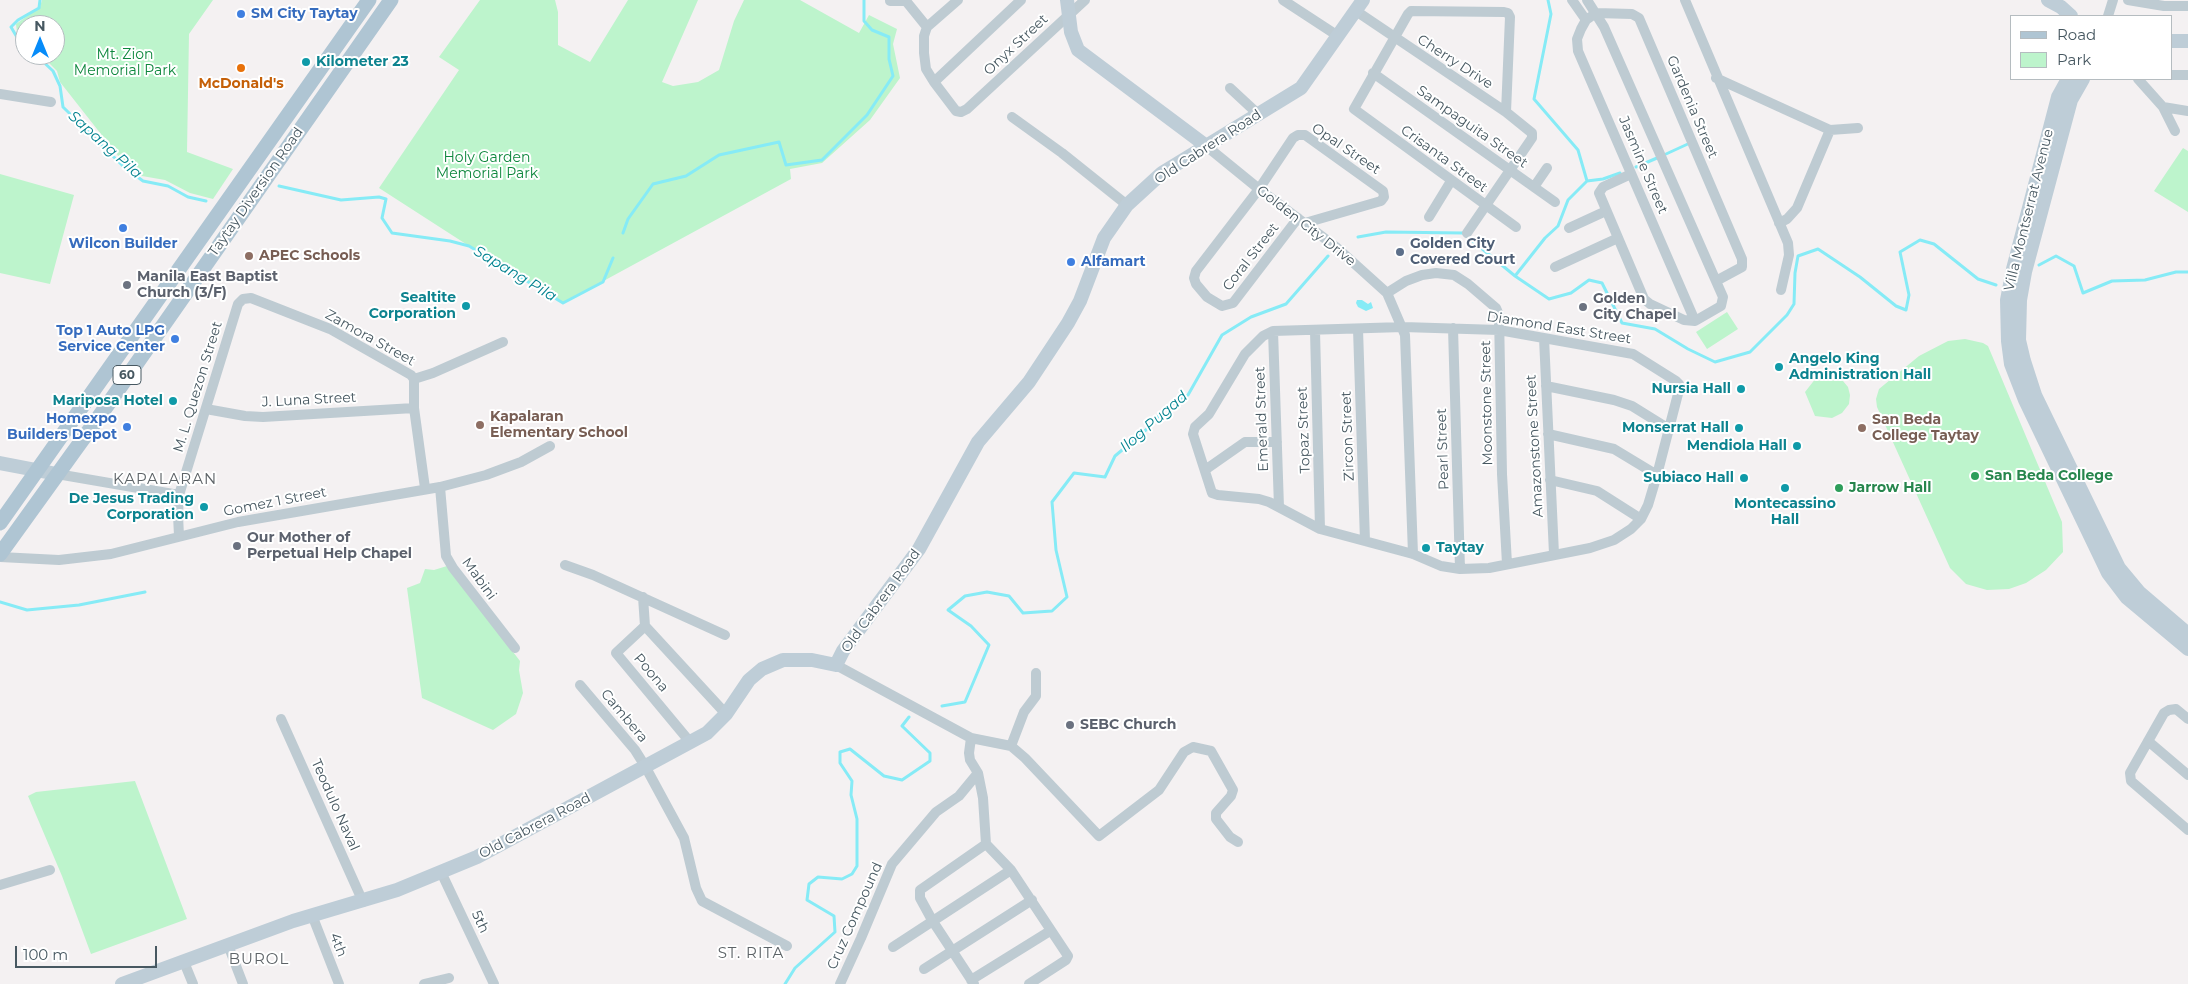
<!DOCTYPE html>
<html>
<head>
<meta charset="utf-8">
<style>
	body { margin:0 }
	#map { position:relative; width:2188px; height:984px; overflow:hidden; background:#f4f1f2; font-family:Montserrat,sans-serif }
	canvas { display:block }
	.legend { position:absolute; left:2010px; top:15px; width:162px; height:65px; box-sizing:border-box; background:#fff; border:1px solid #b5bcc0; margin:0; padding:6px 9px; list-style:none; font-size:15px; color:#475861 }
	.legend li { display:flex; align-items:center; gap:10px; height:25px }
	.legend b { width:25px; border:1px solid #b5bcc0 }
	.north { position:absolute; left:15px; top:15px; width:50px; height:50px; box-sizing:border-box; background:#fff; border:1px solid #b5bcc0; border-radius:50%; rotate:0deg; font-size:14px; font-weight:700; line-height:20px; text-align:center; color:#475861 }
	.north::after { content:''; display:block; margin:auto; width:18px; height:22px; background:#068cf9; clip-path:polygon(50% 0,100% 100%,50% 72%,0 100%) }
	.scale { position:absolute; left:15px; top:946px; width:142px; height:22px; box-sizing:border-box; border:2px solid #475861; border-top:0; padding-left:6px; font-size:15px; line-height:18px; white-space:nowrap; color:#475861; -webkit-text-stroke:4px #fff; paint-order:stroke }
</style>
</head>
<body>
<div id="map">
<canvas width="2188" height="984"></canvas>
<ul class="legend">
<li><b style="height:6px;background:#afc5d3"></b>Road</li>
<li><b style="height:14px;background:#bdf4cc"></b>Park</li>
</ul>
<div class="north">N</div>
<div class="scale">100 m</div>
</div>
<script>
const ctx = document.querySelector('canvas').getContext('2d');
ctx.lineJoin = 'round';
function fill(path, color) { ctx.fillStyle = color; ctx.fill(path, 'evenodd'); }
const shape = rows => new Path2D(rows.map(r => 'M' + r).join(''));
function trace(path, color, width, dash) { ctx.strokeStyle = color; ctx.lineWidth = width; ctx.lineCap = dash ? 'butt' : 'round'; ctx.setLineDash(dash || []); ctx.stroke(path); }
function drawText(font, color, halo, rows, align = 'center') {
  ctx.font = font + ' Montserrat,sans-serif'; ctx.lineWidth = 4; ctx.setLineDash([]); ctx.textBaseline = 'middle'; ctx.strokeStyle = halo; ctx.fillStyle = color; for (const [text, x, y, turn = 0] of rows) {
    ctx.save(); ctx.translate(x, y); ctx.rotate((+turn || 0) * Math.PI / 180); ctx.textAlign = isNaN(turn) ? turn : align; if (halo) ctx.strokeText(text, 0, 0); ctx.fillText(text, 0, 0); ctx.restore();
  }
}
const green = shape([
	[42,0,213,0,189,34,187,152,233,169,213,199,190,193,165,180,142,176,119,157,60,82,57,71,41,55,55,55,55,25,25,25,25,43,17,32,16,24,40,7],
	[480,0,555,0,558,12,558,45,590,62,628,0,698,0,662,82,673,86,698,82,719,70,734,21,744,0,800,0,859,33,869,15,897,29,893,44,900,78,870,120,822,163,790,169,791,179,563,303,469,246,379,188,459,70,439,57],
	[2183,148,2188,151,2188,212,2154,191],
	[0,174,74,195,50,284,0,273],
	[1727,312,1738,329,1707,349,1696,332],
	[1965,339,1983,343,1988,346,2062,522,2063,552,2046,570,2026,583,2009,589,1987,590,1966,584,1950,568,1877,407,1876,399,1879,389,1919,356,1948,341],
	[1824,375,1834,376,1843,381,1848,387,1850,395,1849,404,1842,413,1832,418,1815,416,1805,392,1816,378],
	[447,566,520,661,519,670,523,693,516,714,493,730,422,698,407,588,420,583,425,569,434,570],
	[135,781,187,919,91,954,62,876,28,796,36,792]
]);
const water = shape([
	[1357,300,1362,300,1368,304,1371,302,1373,308,1366,311,1358,307,1356,303]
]);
const stream = shape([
	[25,45,18,39,11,27,18,20,39,8,40,0],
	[36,55,53,71,60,86,63,107,124,167,143,181,168,186,188,197,206,201],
	[1666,154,1690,143],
	[1636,167,1657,158],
	[1587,181,1603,179,1620,173],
	[279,186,341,200,379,197,386,199,382,218,392,233,450,241,469,246,563,303,603,282,613,258],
	[623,233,628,219,653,184,686,176,719,155,779,142,786,165,822,160,867,115,893,76,889,59,889,37,872,30,864,21,864,0],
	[1358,237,1386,232,1463,233,1515,276,1545,238,1558,226,1568,200,1587,181,1578,150,1534,99,1551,14,1548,0],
	[2039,265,2056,256,2074,266,2083,293,2112,281,2145,280,2176,272,2188,272],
	[1515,276,1549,299,1571,293,1589,280,1602,283,1622,323,1655,329,1688,349,1715,362,1750,352,1787,315,1794,304,1795,273,1798,256,1818,249,1860,277,1896,306,1906,310,1909,295,1900,252,1920,240,1934,244,1978,279,1996,285],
	[0,602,27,610,79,605,145,592],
	[942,706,965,702,989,645,971,626,948,610,965,596,987,592,1009,596,1023,613,1052,611,1067,597,1056,550,1052,502,1074,473,1105,477,1115,456,1147,429,1167,407,1188,395,1222,335,1251,317,1286,304,1328,256],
	[785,984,795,968,835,932,834,916,807,900,809,884,818,877,842,879,852,874,857,866,857,819,851,795,852,781,840,763,840,752,850,749,884,776,902,780,930,761,930,753,902,726,909,717]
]);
const street = shape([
	[958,0,927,27,924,36,924,53,926,69,934,82,956,111,961,112,967,109,1085,0],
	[1283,0,1338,36],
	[1572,0,1586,20],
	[1587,0,1604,27,1723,297,1721,306,1695,321,1684,320,1650,304,1644,299,1599,193,1603,187,1631,174],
	[1685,0,1788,243,1789,255,1781,290],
	[2128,0,2164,6,2188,6],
	[890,1,906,1,927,27],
	[1356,11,1506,112,1532,133,1532,138,1467,233],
	[2108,16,2113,0],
	[1373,73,1555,202],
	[2172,75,2188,75],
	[1716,78,1830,130,1858,128],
	[2138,79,2163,107,2175,131],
	[934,82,1021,0],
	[1230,88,1258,114],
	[0,94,51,102],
	[2163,107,2188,111],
	[1506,112,1510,17,1508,13,1504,12,1411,11,1408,14,1354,109,1516,227],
	[1012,117,1062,153,1127,205],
	[1205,145,1259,189,1336,247,1387,293,1405,335,1413,554],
	[1534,187,1547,168],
	[1429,217,1451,181],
	[1298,218,1233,303,1222,306,1207,297,1196,284,1194,278,1196,271,1259,189,1293,138,1298,135,1305,135,1383,191,1384,197,1381,201,1305,223],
	[1779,223,1787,219,1797,208,1830,130],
	[1569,228,1606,211],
	[1555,267,1618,238],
	[1387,293,1406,281,1422,275,1436,273,1454,275,1468,284,1496,308,1499,315,1502,474,1507,564],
	[1695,321,1578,51,1577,39,1581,29,1586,20,1596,13,1632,14,1639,18,1742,259,1742,267,1716,281],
	[1403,327,1499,330,1633,354,1676,381,1679,384,1679,390,1657,475,1648,505,1641,519,1631,529,1614,540,1590,548,1489,568,1460,569,1441,566,1413,554,1320,529,1269,502,1259,499,1218,495,1212,493,1193,434,1195,427,1209,414,1245,354,1263,336,1273,331,1403,327],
	[1453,328,1460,569],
	[1358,329,1365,541],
	[1273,331,1279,507],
	[1315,331,1320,529],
	[1544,338,1554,554],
	[414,379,433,373,503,342],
	[1546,386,1614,400,1632,406,1669,429],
	[206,409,245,416,263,417,414,408],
	[1548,434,1614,449,1657,475],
	[1205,470,1245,442,1277,442],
	[57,474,179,495],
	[1550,480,1597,491,1641,519],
	[440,487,446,556,453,568,515,648],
	[179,536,178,515,179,495,238,304,243,299,251,298,330,329,411,375,414,379,414,408,425,488],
	[0,557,59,560,111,554,238,522,440,487,486,475,521,462,550,446],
	[565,565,593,575,725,635],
	[643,597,645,626,726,714],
	[645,626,616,653,690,742],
	[836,665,971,738,1011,746,1025,758,1099,836,1159,790,1184,752,1193,747,1211,751,1233,790,1231,796,1216,813,1216,819,1230,837,1238,842],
	[580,685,635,750,645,766,684,838,696,888,702,901,787,946],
	[281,719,363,902],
	[2188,719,2176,709,2169,710,2164,713,2130,773,2131,781,2188,830],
	[971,738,969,753,970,760,978,773,983,798,986,844,1011,870,1068,956,1066,960,1029,984],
	[2148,741,2188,775],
	[1011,746,1024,712,1036,696,1036,673],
	[441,872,494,984],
	[0,885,50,870],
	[312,915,339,984],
	[228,945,243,984],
	[893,947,1011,870],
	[184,962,193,984],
	[924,969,1032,900],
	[971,980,1050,931],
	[424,984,449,978],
	[840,984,861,938,892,864,936,812,959,796,978,773],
	[974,984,932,920,920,898,920,890,986,844]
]);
const secondary = shape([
	[1067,0,1071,32,1078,50,1205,145],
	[2048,0,2061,7,2071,16],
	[2172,41,2188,41],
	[2068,79,2058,97,2013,269,2007,300,2008,341,2011,364,2025,400,2108,573,2127,598,2188,649],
	[2083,79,2071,100,2025,272,2020,300,2019,340,2024,361,2035,395,2119,568,2139,592,2188,634],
	[0,463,57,474],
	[122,984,293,921,397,890,477,857,707,733,726,714,749,680,762,669,783,660,812,660,836,665,843,651,919,549,978,442,1029,382,1068,323,1080,301,1104,238,1127,205,1162,173,1301,88,1363,0]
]);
const primary = shape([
	[0,523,369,0],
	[0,554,111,400,391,0]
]);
const markers = [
	[241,14,5,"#3f7fe0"],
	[306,62,5,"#0f9aa8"],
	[241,68,5,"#e8710a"],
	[123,228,5,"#3f7fe0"],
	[1400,252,5,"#5c6f8a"],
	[249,256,5,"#8d6e63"],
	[1071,262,5,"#3f7fe0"],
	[127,285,5,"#6b7280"],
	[466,306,5,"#0f9aa8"],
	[1583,307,5,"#6b7280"],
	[175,339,5,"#3f7fe0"],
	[1779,367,5,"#0f9aa8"],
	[1741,389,5,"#0f9aa8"],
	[173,401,5,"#0f9aa8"],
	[480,425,5,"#8d6e63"],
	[127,427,5,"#3f7fe0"],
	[1739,428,5,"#0f9aa8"],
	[1862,428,5,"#8d6e63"],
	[1797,446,5,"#0f9aa8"],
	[1975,476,5,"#2e9e5b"],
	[1744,478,5,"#0f9aa8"],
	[1785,488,5,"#0f9aa8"],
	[1839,488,5,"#2e9e5b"],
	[204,507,5,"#0f9aa8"],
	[237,546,5,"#6b7280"],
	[1426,548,5,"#0f9aa8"],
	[1070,725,5,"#6b7280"]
];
const shields = [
	[127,375,28]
];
const shieldNames = [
	["60",127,375]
];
const shopNames = [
	["SM City Taytay",251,14],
	["Wilcon Builder",123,244,"center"],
	["Alfamart",1081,262],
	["Top 1 Auto LPG",165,331,"right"],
	["Service Center",165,347,"right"],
	["Homexpo",117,419,"right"],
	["Builders Depot",117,435,"right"]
];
const streetNames = [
	["Onyx Street",1016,45,-43],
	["Cherry Drive",1455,62,33],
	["Gardenia Street",1692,107,67],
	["Sampaguita Street",1472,127,35],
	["Old Cabrera Road",1208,147,-33],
	["Opal Street",1346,149,34],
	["Crisanta Street",1444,159,36],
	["Jasmine Street",1643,165,67],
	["Taytay Diversion Road",256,192,-55],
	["Villa Montserrat Avenue",2029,210,-76],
	["Golden City Drive",1306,226,38],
	["Coral Street",1251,257,-52],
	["Diamond East Street",1559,328,9],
	["Zamora Street",370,338,29],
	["M. L. Quezon Street",198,387,-73],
	["J. Luna Street",309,400,-3],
	["Moonstone Street",1487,403,-91],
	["Emerald Street",1262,419,-92],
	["Topaz Street",1304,430,-92],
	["Zircon Street",1348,436,-92],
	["Amazonstone Street",1535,446,-93],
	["Pearl Street",1443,449,-92],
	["Gomez 1 Street",275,502,-11],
	["Mabini",479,579,54],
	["Old Cabrera Road",881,601,-54],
	["Poona",651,673,50],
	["Cambera",624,716,50],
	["Teodulo Naval",335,805,66],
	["Old Cabrera Road",535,826,-28],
	["Cruz Compound",855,916,-66],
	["5th",480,922,65],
	["4th",338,945,69]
];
const parkNames = [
	["Mt. Zion",125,55],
	["Memorial Park",125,71],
	["Holy Garden",487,158],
	["Memorial Park",487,174]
];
const cultureNames = [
	["Kilometer 23",316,62,"left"],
	["Sealtite",456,298],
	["Corporation",456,314],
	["Angelo King",1789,359,"left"],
	["Administration Hall",1789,375,"left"],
	["Nursia Hall",1731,389],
	["Mariposa Hotel",163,401],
	["Monserrat Hall",1729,428],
	["Mendiola Hall",1787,446],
	["Subiaco Hall",1734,478],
	["De Jesus Trading",194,499],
	["Corporation",194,515],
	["Montecassino",1785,504,"center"],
	["Hall",1785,520,"center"],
	["Taytay",1436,548,"left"]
];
const foodNames = [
	["McDonald's",241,84]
];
const serviceNames = [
	["Golden City",1410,244],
	["Covered Court",1410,260]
];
const educationNames = [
	["APEC Schools",259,256],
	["Kapalaran",490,417],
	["Elementary School",490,433],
	["San Beda",1872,420],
	["College Taytay",1872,436]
];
const worshipNames = [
	["Manila East Baptist",137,277],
	["Church (3/F)",137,293],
	["Golden",1593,299],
	["City Chapel",1593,315],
	["Our Mother of",247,538],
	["Perpetual Help Chapel",247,554],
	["SEBC Church",1080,725]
];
const leisureNames = [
	["San Beda College",1985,476],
	["Jarrow Hall",1849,488]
];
const waterNames = [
	["Sapang Pila",105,145,42],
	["Sapang Pila",515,274,31],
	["Ilog Pugad",1154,422,-41]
];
const neighbourhoodNames = [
	["KAPALARAN",165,480],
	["ST. RITA",751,954],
	["BUROL",259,960]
];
fill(green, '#bdf4cc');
fill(water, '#86ebf6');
trace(stream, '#86ebf6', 3);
trace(street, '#becbd2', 10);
trace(secondary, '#becdd7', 14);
trace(primary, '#afc5d3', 15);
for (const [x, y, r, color] of markers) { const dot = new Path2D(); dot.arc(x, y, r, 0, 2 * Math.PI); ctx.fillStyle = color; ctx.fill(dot); trace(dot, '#fff', 2); }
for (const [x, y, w] of shields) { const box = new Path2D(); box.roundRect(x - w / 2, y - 9.5, w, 19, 4); ctx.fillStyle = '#fff'; ctx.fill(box); trace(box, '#475861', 1); }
drawText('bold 12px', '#475861', null, shieldNames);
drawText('bold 14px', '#366cbe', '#fff', shopNames, 'left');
drawText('14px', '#475861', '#fff', streetNames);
drawText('14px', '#0e873d', '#fff', parkNames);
drawText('bold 14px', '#0d838f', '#fff', cultureNames, 'right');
drawText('bold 14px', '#c56008', '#fff', foodNames);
drawText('bold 14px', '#4e5e75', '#fff', serviceNames, 'left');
drawText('bold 14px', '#785e54', '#fff', educationNames, 'left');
drawText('bold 14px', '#5b616d', '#fff', worshipNames, 'left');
drawText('bold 14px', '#27864d', '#fff', leisureNames, 'left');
drawText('italic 15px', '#048390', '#fff', waterNames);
ctx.letterSpacing = '1px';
drawText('15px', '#5d6367', '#fff', neighbourhoodNames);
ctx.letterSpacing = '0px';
</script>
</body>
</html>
